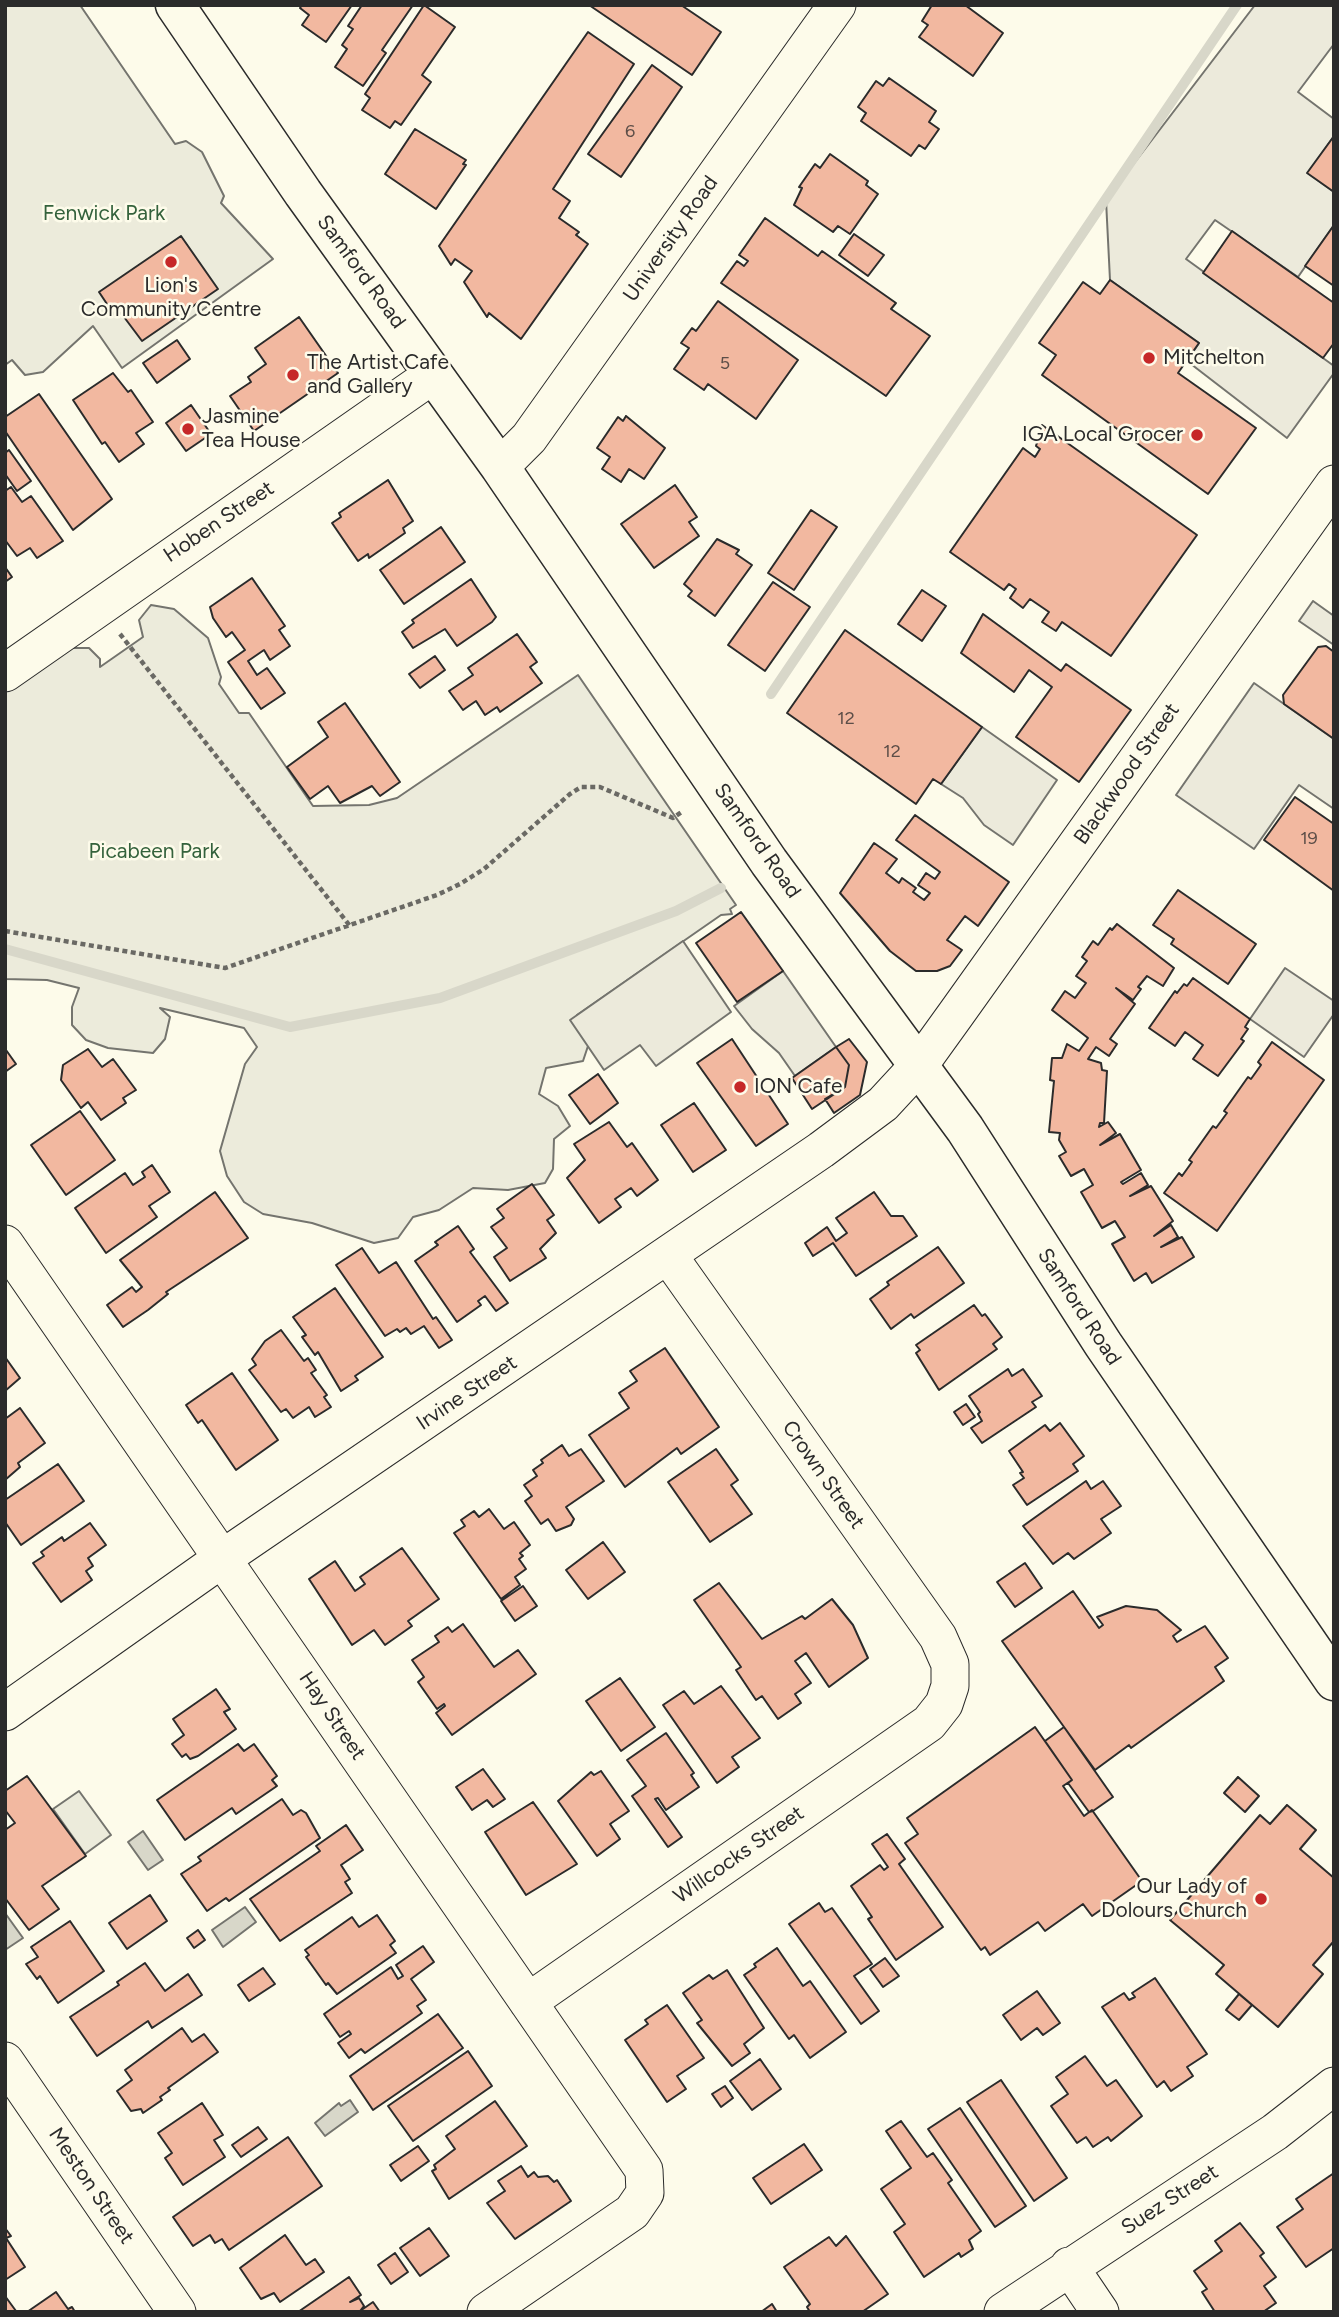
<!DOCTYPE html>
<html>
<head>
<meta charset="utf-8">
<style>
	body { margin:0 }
	#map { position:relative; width:1339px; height:2317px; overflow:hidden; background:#fdfbea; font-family:Figtree,sans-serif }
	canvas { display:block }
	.frame { position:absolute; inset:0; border:7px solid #2b2b2b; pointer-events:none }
</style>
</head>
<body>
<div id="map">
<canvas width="1339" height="2317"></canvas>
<div class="frame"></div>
</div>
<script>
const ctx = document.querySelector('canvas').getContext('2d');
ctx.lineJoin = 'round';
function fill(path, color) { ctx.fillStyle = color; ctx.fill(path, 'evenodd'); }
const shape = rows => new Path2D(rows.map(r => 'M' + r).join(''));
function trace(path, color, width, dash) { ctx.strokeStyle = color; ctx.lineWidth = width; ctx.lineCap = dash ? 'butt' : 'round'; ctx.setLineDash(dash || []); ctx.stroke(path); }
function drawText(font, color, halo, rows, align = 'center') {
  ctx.font = font + ' Figtree,sans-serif'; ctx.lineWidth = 5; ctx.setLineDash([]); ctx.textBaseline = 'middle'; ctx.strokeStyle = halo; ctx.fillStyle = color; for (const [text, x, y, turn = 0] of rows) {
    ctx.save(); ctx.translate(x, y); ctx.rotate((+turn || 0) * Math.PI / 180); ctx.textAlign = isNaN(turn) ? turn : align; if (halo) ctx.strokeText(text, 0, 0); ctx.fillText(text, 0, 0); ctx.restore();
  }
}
const green = shape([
	[5,5,80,5,175,144,186,141,202,152,224,196,221,203,273,259,122,368,93,326,43,372,25,375,12,360,5,365,5,5],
	[151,605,174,609,208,638,221,677,219,684,239,713,249,713,313,806,369,805,397,798,578,675,736,905,730,909,732,914,721,915,577,1015,591,1037,583,1061,546,1068,539,1094,558,1106,570,1126,554,1139,553,1169,545,1183,508,1190,473,1188,439,1210,413,1217,398,1238,374,1243,312,1223,263,1214,244,1202,227,1176,220,1151,245,1064,257,1047,244,1028,160,1008,170,1017,165,1039,153,1053,108,1048,86,1040,72,1025,72,1007,79,988,47,980,5,979,5,691,70,648,89,648,100,659,100,667,143,637,139,620,151,605],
	[79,1791,111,1835,85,1854,53,1809,79,1791]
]);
const parking = shape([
	[1255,5,1334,5,1334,44,1298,92,1334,119,1334,136,1308,173,1334,192,1334,225,1298,277,1215,220,1186,259,1334,366,1334,373,1287,438,1187,361,1199,343,1110,280,1106,200,1255,5],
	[1313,601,1334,616,1334,645,1299,621,1313,601],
	[1254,683,1334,739,1334,809,1299,785,1254,849,1176,795,1254,683],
	[982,727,1057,780,1013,845,984,825,963,798,941,784,982,727],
	[683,941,731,1012,656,1066,640,1045,604,1070,570,1020,683,941],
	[1285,968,1334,1001,1334,1014,1304,1057,1250,1019,1285,968],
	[783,971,836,1047,795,1076,779,1053,752,1029,734,1006,783,971]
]);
const water = shape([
	[143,1831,163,1860,148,1870,128,1842,143,1831],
	[245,1907,256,1922,223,1947,212,1930,245,1907],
	[5,1913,23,1938,5,1950,5,1913],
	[350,2100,358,2112,325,2136,315,2123,339,2103,341,2106,350,2100]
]);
const stream = shape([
	[771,694,1237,5],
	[5,949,290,1027,440,998,676,911,721,888]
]);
const building = shape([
	[302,5,352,5,326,42,302,25,309,15,300,8,302,5],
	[362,5,413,5,382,50,386,53,363,86,335,67,347,49,342,45,353,29,348,26,362,5],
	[424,5,455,27,422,75,431,82,401,125,395,121,390,128,362,110,370,98,365,94,424,5],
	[589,5,681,5,721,32,692,75,589,5],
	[932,5,965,5,1003,33,973,76,919,37,928,25,922,21,932,5],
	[588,32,634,64,553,189,570,201,559,218,579,232,576,235,588,244,521,339,489,313,487,317,464,282,472,271,455,259,451,265,439,246,588,32],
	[652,65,682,87,621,177,588,154,652,65],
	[889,78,936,111,929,122,939,129,925,149,919,145,911,156,861,121,866,113,858,107,876,81,883,86,889,78],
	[415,129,466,160,463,164,466,165,436,209,385,174,415,129],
	[1334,136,1334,192,1307,173,1334,136],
	[830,154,868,181,866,185,878,194,850,234,838,226,833,232,794,205,802,188,799,187,815,164,820,168,830,154],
	[765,218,818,256,822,251,896,303,891,309,930,336,886,396,721,283,737,261,744,266,748,261,739,255,765,218],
	[1334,225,1334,286,1305,266,1334,225],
	[1232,231,1334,303,1334,343,1323,358,1203,273,1232,231],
	[854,234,884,255,868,276,839,255,854,234],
	[181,236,218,289,142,341,121,313,115,316,99,292,181,236],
	[1110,280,1199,343,1178,373,1256,428,1208,494,1042,375,1056,355,1039,343,1083,282,1100,294,1110,280],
	[718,301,798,360,756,419,708,384,704,390,674,369,689,348,681,343,692,328,696,331,718,301],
	[299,317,338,373,254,431,230,396,251,382,248,377,266,364,255,348,299,317],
	[177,340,190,359,157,383,143,363,177,340],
	[113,373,128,392,131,390,153,422,136,433,144,444,119,462,105,442,102,444,73,400,113,373],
	[39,394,112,499,73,530,5,431,5,417,39,394],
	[191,405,211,434,186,451,166,423,191,405],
	[626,416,665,448,644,479,629,469,621,482,602,469,610,457,597,448,618,417,623,421,626,416],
	[1042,425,1197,535,1111,656,1062,622,1056,631,1042,622,1049,612,1030,599,1023,608,1010,598,1016,589,1009,584,1004,590,950,552,1023,448,1035,457,1040,449,1036,446,1042,425],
	[9,450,31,481,17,491,5,474,5,453,9,450],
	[388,480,413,521,403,528,405,533,369,558,368,554,358,561,332,523,341,517,339,513,388,480],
	[675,485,697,517,689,522,699,536,654,568,621,524,675,485],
	[11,487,22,502,31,496,63,541,37,558,30,548,17,556,5,540,5,491,11,487],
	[811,510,837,527,794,590,768,573,811,510],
	[441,527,465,562,404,604,380,570,441,527],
	[717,539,739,550,736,554,752,565,715,616,688,596,692,591,684,584,717,539],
	[5,567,12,577,5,582,5,567],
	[252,578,285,626,279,630,290,646,270,660,264,650,248,661,257,675,267,668,285,693,261,709,228,662,245,650,232,632,226,637,213,618,210,607,252,578],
	[471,579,496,617,492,622,457,646,445,629,413,648,402,632,414,623,412,620,471,579],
	[773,582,810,607,765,671,728,645,773,582],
	[922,590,946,606,922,641,898,624,922,590],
	[983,614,1061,671,1066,664,1131,710,1079,782,1016,737,1052,687,1029,670,1014,692,961,653,983,614],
	[845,630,982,727,941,784,933,779,916,804,787,713,845,630],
	[517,634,537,662,530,667,542,683,500,712,497,707,485,715,476,701,463,710,449,691,473,675,468,668,517,634],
	[1326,646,1334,652,1334,739,1284,704,1283,695,1318,647,1326,646],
	[435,656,445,670,420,688,409,674,435,656],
	[345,703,400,782,380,796,372,786,340,803,328,786,310,799,287,767,328,737,318,722,345,703],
	[1295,797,1334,824,1334,891,1264,840,1295,797],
	[915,815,1009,882,978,926,965,916,947,940,962,950,950,966,937,971,916,971,890,951,840,893,874,843,897,859,886,873,899,883,902,878,916,888,913,892,924,900,930,893,918,885,926,873,935,879,940,872,896,840,915,815],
	[1178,890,1256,944,1228,984,1171,944,1174,939,1153,925,1178,890],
	[741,912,783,971,737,1002,696,943,741,912],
	[1117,924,1174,968,1163,986,1147,976,1138,987,1141,989,1133,1000,1116,988,1135,1004,1110,1039,1117,1044,1109,1056,1096,1047,1088,1059,1101,1063,1102,1070,1107,1071,1104,1123,1100,1123,1099,1127,1108,1122,1116,1133,1100,1145,1120,1134,1141,1170,1121,1182,1123,1184,1141,1173,1148,1185,1130,1196,1151,1186,1173,1221,1154,1236,1171,1225,1178,1237,1161,1247,1182,1237,1194,1257,1152,1283,1146,1273,1134,1281,1112,1244,1125,1237,1115,1221,1102,1228,1081,1192,1093,1185,1084,1169,1071,1176,1059,1156,1066,1152,1059,1140,1060,1133,1049,1132,1054,1081,1050,1080,1052,1058,1062,1058,1067,1044,1079,1051,1088,1038,1052,1010,1065,991,1075,998,1086,983,1076,976,1087,961,1082,957,1093,941,1098,945,1110,928,1112,930,1117,924],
	[1193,978,1250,1019,1245,1027,1248,1029,1241,1039,1244,1041,1218,1076,1193,1059,1203,1045,1185,1032,1175,1046,1149,1028,1175,991,1177,993,1184,984,1187,986,1193,978],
	[732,1039,788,1124,756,1146,697,1063,732,1039],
	[849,1039,867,1062,860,1095,834,1113,825,1099,845,1087,849,1065,836,1047,849,1039],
	[1272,1042,1324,1080,1217,1231,1164,1193,1179,1173,1182,1176,1192,1162,1189,1160,1213,1126,1216,1128,1227,1113,1224,1111,1248,1077,1251,1079,1261,1065,1258,1062,1272,1042],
	[836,1047,849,1065,845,1087,812,1109,792,1078,836,1047],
	[88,1049,102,1067,113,1059,136,1090,123,1098,126,1103,101,1120,88,1102,81,1108,61,1080,63,1065,88,1049],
	[6,1050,16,1064,5,1072,5,1051,6,1050],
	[598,1074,618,1103,590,1124,569,1095,598,1074],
	[694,1103,726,1150,693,1172,661,1125,694,1103],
	[80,1111,115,1160,66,1195,31,1145,80,1111],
	[609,1122,627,1147,632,1143,658,1180,637,1196,631,1188,615,1199,621,1207,599,1223,567,1178,585,1160,574,1144,609,1122],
	[152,1165,170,1192,149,1206,157,1217,106,1253,75,1208,125,1173,133,1185,145,1177,142,1172,152,1165],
	[532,1184,554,1215,547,1220,556,1233,540,1249,546,1258,510,1281,494,1257,507,1248,491,1227,504,1218,497,1209,532,1184],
	[215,1192,248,1238,166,1292,168,1294,148,1310,123,1327,107,1305,132,1287,136,1292,142,1287,120,1260,215,1192],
	[874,1192,891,1216,903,1216,917,1236,856,1276,833,1243,813,1256,805,1243,827,1227,836,1241,847,1233,836,1218,874,1192],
	[458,1226,474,1249,470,1252,508,1303,496,1311,485,1296,478,1301,481,1305,457,1322,415,1261,438,1245,435,1242,458,1226],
	[938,1247,964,1283,914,1318,911,1314,891,1329,870,1299,889,1285,887,1282,938,1247],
	[362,1248,379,1273,396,1262,433,1319,436,1317,452,1340,439,1348,424,1326,411,1334,406,1328,400,1332,397,1329,385,1336,336,1265,362,1248],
	[335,1288,383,1357,355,1376,358,1380,341,1391,318,1352,315,1355,302,1337,306,1335,293,1317,335,1288],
	[974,1305,982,1316,985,1314,1002,1337,993,1344,997,1349,939,1390,916,1353,920,1350,916,1345,974,1305],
	[281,1330,304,1361,308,1358,316,1370,311,1373,327,1395,324,1397,331,1407,315,1417,309,1407,293,1418,286,1409,281,1412,249,1370,256,1365,252,1359,265,1341,281,1330],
	[665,1348,719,1427,681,1454,677,1448,625,1487,589,1435,629,1408,619,1393,637,1381,630,1371,665,1348],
	[5,1357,20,1378,5,1391,5,1357],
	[1008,1369,1012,1376,1023,1369,1042,1396,1032,1402,1036,1407,982,1443,971,1428,982,1421,978,1414,980,1412,969,1396,1008,1369],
	[232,1373,278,1440,236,1470,202,1420,198,1423,186,1405,232,1373],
	[966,1404,975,1417,963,1425,954,1412,966,1404],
	[20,1408,45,1443,18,1463,20,1467,5,1480,5,1419,20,1408],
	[1060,1423,1084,1456,1073,1464,1078,1471,1027,1505,1013,1485,1024,1478,1020,1473,1023,1472,1009,1451,1045,1425,1050,1431,1060,1423],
	[562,1445,569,1456,581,1449,604,1481,566,1507,574,1519,571,1525,556,1531,548,1519,541,1524,525,1501,532,1496,524,1485,537,1476,533,1470,543,1463,541,1460,562,1445],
	[716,1449,738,1480,731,1485,752,1514,710,1542,668,1482,716,1449],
	[58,1464,84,1501,21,1545,5,1522,5,1500,58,1464],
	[1086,1481,1091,1489,1103,1481,1121,1506,1101,1519,1111,1533,1074,1559,1068,1553,1053,1564,1023,1526,1086,1481],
	[489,1509,504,1529,514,1522,530,1545,520,1553,523,1556,519,1559,526,1569,515,1577,520,1585,501,1599,454,1533,465,1526,461,1520,474,1511,479,1517,489,1509],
	[90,1523,106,1545,88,1558,93,1566,86,1571,92,1580,61,1602,33,1563,44,1556,41,1552,62,1537,64,1541,90,1523],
	[603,1542,625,1572,588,1599,566,1570,603,1542],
	[402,1548,439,1599,408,1621,412,1626,385,1645,374,1630,352,1645,309,1579,335,1561,355,1591,365,1584,360,1577,402,1548],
	[1025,1563,1042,1588,1015,1607,997,1582,1025,1563],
	[719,1583,762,1639,802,1616,805,1619,832,1599,853,1625,868,1658,829,1687,806,1653,795,1661,811,1683,795,1694,801,1703,778,1719,762,1696,756,1700,736,1670,741,1667,694,1600,719,1583],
	[523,1586,537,1606,515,1621,501,1601,523,1586],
	[1073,1591,1099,1628,1103,1625,1097,1617,1126,1606,1157,1610,1181,1630,1173,1636,1177,1642,1205,1626,1228,1658,1215,1667,1224,1681,1131,1748,1129,1745,1095,1770,1002,1641,1073,1591],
	[463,1624,494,1667,518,1650,536,1674,452,1735,436,1713,445,1706,444,1704,437,1709,418,1682,424,1677,412,1660,439,1642,435,1636,448,1627,452,1632,463,1624],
	[620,1678,655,1727,621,1751,586,1701,620,1678],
	[721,1686,760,1738,732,1757,739,1767,717,1783,663,1705,684,1691,694,1704,721,1686],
	[216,1689,230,1709,224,1712,236,1729,198,1756,190,1759,186,1754,182,1757,172,1744,184,1735,173,1719,216,1689],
	[1035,1727,1072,1780,1063,1786,1084,1816,1092,1810,1142,1881,1092,1916,1083,1904,1045,1931,1038,1922,990,1955,985,1947,981,1950,905,1843,918,1834,907,1818,1035,1727],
	[1064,1727,1113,1797,1093,1811,1089,1812,1068,1783,1072,1780,1045,1741,1064,1727],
	[666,1733,694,1773,691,1775,699,1787,666,1810,658,1798,655,1799,682,1837,668,1847,632,1796,646,1786,627,1760,666,1733],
	[238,1744,244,1751,254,1744,277,1776,272,1780,277,1786,236,1814,232,1808,185,1840,157,1800,238,1744],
	[483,1769,505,1799,493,1807,487,1800,472,1810,456,1787,483,1769],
	[601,1771,629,1811,610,1824,620,1839,597,1856,558,1801,591,1772,594,1775,601,1771],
	[27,1776,86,1856,42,1886,59,1909,29,1930,5,1898,5,1830,15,1823,5,1810,5,1791,27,1776],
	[1238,1777,1259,1796,1245,1812,1224,1793,1238,1777],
	[282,1799,293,1815,301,1810,306,1813,320,1838,229,1901,226,1898,207,1911,181,1874,201,1861,198,1857,282,1799],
	[533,1802,577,1864,526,1895,485,1832,533,1802],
	[1287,1805,1316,1830,1300,1849,1334,1878,1334,1941,1313,1965,1323,1974,1278,2027,1216,1974,1224,1965,1170,1920,1260,1815,1270,1824,1287,1805],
	[346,1825,363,1850,341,1865,350,1879,345,1882,352,1893,280,1941,250,1899,320,1851,316,1846,346,1825],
	[887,1834,905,1859,899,1864,943,1927,896,1960,868,1919,872,1917,851,1886,880,1865,884,1870,888,1867,872,1844,887,1834],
	[150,1895,167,1921,127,1949,109,1923,150,1895],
	[819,1903,825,1912,832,1908,872,1964,854,1976,879,2011,861,2024,789,1924,819,1903],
	[377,1915,395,1941,390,1945,396,1953,337,1994,328,1983,326,1985,306,1957,309,1955,305,1950,352,1917,359,1927,377,1915],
	[70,1921,104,1971,58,2003,40,1976,37,1979,26,1964,38,1957,31,1947,70,1921],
	[198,1930,205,1940,194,1948,187,1938,198,1930],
	[423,1946,434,1962,411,1979,426,2000,417,2006,422,2013,365,2053,361,2049,349,2058,338,2043,351,2034,349,2031,340,2037,324,2014,391,1967,398,1979,403,1976,396,1965,423,1946],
	[777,1948,803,1986,810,1981,846,2032,810,2058,794,2035,789,2039,744,1975,756,1967,754,1964,777,1948],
	[885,1958,899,1976,883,1987,870,1969,885,1958],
	[145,1963,165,1991,188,1974,202,1995,152,2028,148,2021,97,2056,70,2017,119,1985,117,1982,145,1963],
	[263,1968,275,1984,249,2001,238,1985,263,1968],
	[727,1970,764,2028,744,2044,750,2053,732,2066,697,2023,702,2020,683,1993,709,1975,713,1979,727,1970],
	[1155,1978,1207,2054,1187,2067,1193,2076,1171,2091,1164,2081,1157,2087,1102,2007,1124,1993,1129,2000,1135,1997,1132,1993,1155,1978],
	[1037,1991,1060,2023,1043,2035,1037,2028,1021,2040,1003,2015,1037,1991],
	[1239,1994,1252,2005,1239,2020,1226,2010,1239,1994],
	[667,2005,704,2058,677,2076,686,2089,667,2102,625,2040,648,2024,645,2020,667,2005],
	[438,2014,463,2048,373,2110,350,2076,438,2014],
	[182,2028,192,2042,204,2034,218,2052,168,2088,170,2090,160,2097,162,2100,143,2113,141,2109,131,2111,117,2091,132,2080,125,2070,182,2028],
	[468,2051,492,2086,413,2141,388,2106,468,2051],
	[1085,2056,1107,2086,1116,2080,1142,2116,1111,2141,1108,2137,1093,2147,1086,2137,1077,2143,1051,2106,1068,2094,1056,2077,1085,2056],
	[760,2059,781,2089,752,2110,730,2081,760,2059],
	[1001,2080,1067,2178,1034,2201,967,2102,1001,2080],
	[725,2086,733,2098,721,2107,712,2094,725,2086],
	[495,2101,527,2146,449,2199,432,2171,436,2169,434,2165,455,2149,446,2136,495,2101],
	[202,2103,223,2135,214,2140,225,2157,183,2185,165,2158,172,2153,158,2133,202,2103],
	[960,2108,1026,2206,995,2227,928,2129,960,2108],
	[901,2121,927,2157,933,2153,952,2180,948,2183,981,2231,969,2240,973,2249,961,2257,959,2253,924,2277,894,2232,905,2224,881,2189,911,2168,886,2131,901,2121],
	[258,2127,267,2139,241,2157,232,2145,258,2127],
	[288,2137,322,2186,229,2250,222,2239,215,2243,210,2235,193,2246,173,2217,288,2137],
	[804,2144,822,2170,771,2204,753,2178,804,2144],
	[418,2146,429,2161,401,2181,390,2165,418,2146],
	[521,2166,528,2177,534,2172,538,2177,548,2176,554,2182,557,2180,571,2201,515,2239,487,2203,505,2191,498,2181,521,2166],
	[1334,2173,1334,2248,1306,2267,1277,2227,1303,2209,1296,2199,1334,2173],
	[1240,2223,1264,2253,1260,2256,1276,2277,1264,2286,1276,2303,1263,2312,1215,2312,1202,2292,1207,2289,1194,2271,1222,2251,1215,2241,1240,2223],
	[5,2228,11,2236,6,2238,25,2267,5,2280,5,2228],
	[429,2228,449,2256,420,2276,400,2248,429,2228],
	[285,2235,306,2265,315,2259,324,2272,280,2302,274,2293,261,2299,240,2268,285,2235],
	[846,2236,888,2294,862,2312,810,2312,807,2307,810,2304,784,2267,829,2237,836,2246,846,2236],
	[395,2253,408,2272,391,2284,378,2265,395,2253],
	[349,2277,361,2295,350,2302,359,2298,364,2306,360,2311,373,2302,380,2312,298,2312,349,2277],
	[56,2292,68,2309,72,2307,75,2312,27,2312,56,2292],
	[5,2296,16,2311,14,2312,5,2312,5,2296],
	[772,2304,777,2312,761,2312,772,2304]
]);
const path = shape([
	[120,634,350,926],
	[5,931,225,968,437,895,460,884,484,869,570,794,581,787,600,787,673,818,683,811]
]);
const minor = shape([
	[500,467,529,438,837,5],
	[5,673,434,374],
	[5,1244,644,2170,645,2193,632,2212,486,2312],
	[5,1712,223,1558,821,1150,883,1104,920,1064,956,1014,1334,484],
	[528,2002,929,1723,944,1704,950,1686,950,1664,938,1637,668,1255],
	[5,2061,177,2312],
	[1069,2266,1100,2312],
	[1003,2312,1275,2132,1334,2086]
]);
const major = shape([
	[175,5,303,193,500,467,769,862,965,1129,1103,1344,1334,1681]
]);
const markers = [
	[171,262,7,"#c62828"],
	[1149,358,7,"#c62828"],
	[293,375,7,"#c62828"],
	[188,429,7,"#c62828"],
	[1197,435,7,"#c62828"],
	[740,1087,7,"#c62828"],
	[1261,1899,7,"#c62828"]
];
const numberNames = [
	["6",630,132],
	["5",725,364],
	["12",846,719],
	["12",892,752],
	["19",1309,839]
];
const parkNames = [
	["Fenwick Park",104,214],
	["Picabeen Park",154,852]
];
const streetNames = [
	["University Road",671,239,-55],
	["Samford Road",361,272,54],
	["Hoben Street",219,522,-34],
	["Blackwood Street",1127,774,-55],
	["Samford Road",757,841,55],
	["Samford Road",1079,1307,57],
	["Irvine Street",467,1393,-34],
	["Crown Street",823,1475,55],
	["Hay Street",332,1716,56],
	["Willcocks Street",739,1855,-35],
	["Meston Street",91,2186,56],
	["Suez Street",1170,2200,-33]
];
const poiNames = [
	["Lion's",171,286,"center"],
	["Community Centre",171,310,"center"],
	["Mitchelton",1163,358],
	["The Artist Cafe",307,363],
	["and Gallery",307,387],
	["Jasmine",202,417],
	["Tea House",202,441],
	["IGA Local Grocer",1183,435,"right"],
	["ION Cafe",754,1087],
	["Our Lady of",1247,1887,"right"],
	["Dolours Church",1247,1911,"right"]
];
fill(green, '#ecebdb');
trace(green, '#74746e', 2);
fill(parking, '#eceadb');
trace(parking, '#74746e', 2);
fill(water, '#d8d7c9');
trace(water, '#74746e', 2);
trace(stream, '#d8d7c9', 10);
fill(building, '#f2b8a0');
trace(building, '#2b2b2b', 2);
trace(minor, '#2b2b2b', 39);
trace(major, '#2b2b2b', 41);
trace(path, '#6a6964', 4.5, [5, 3.5]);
trace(minor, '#fdfbea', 37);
trace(major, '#fdfbea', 38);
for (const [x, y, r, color] of markers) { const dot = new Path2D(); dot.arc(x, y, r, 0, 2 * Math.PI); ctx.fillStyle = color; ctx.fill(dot); trace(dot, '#fdfbea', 2.5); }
drawText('18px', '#5d4e48', null, numberNames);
drawText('21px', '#34623c', '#fdfbea', parkNames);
drawText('21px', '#2b2b2b', '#fdfbea', streetNames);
drawText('21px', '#2b2b2b', '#fdfbea', poiNames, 'left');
</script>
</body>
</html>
